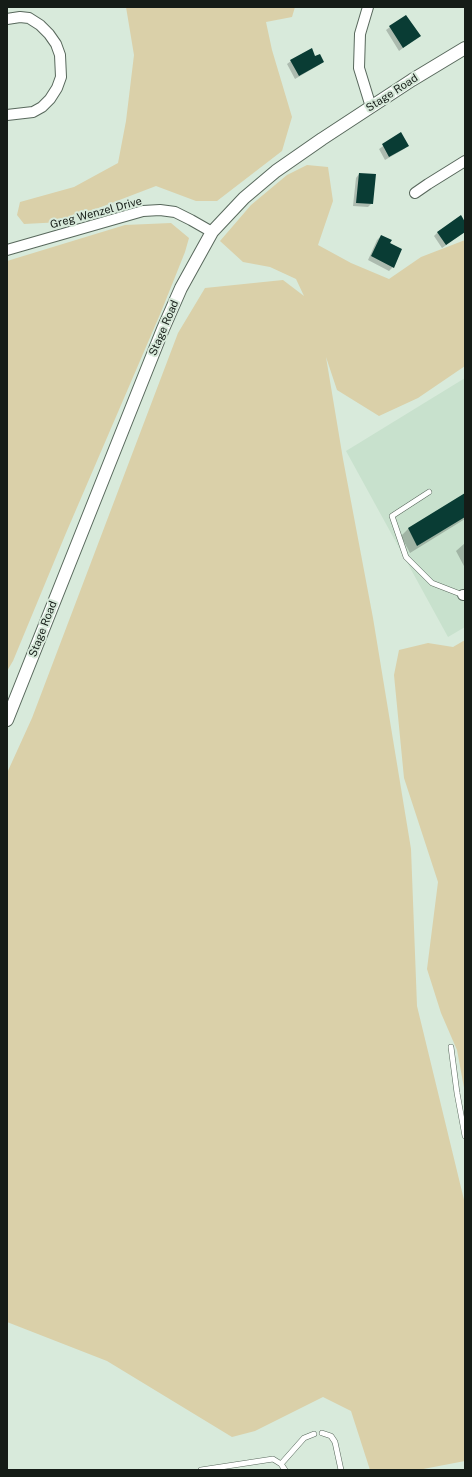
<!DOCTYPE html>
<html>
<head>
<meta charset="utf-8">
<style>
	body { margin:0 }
	#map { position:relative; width:472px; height:1477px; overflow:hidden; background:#d8eadb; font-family:"Public Sans",sans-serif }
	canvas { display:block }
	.frame { position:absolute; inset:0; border:8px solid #151c17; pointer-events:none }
</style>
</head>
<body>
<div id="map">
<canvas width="472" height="1477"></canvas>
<div class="frame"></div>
</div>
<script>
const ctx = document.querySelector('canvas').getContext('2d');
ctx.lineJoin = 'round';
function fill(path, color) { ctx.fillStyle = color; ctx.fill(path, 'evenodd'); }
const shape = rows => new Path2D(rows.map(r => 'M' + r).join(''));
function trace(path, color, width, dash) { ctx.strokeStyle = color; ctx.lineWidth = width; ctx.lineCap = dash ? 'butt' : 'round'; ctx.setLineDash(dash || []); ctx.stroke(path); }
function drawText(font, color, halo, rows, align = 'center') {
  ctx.font = font + ' "Public Sans",sans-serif'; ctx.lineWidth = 4; ctx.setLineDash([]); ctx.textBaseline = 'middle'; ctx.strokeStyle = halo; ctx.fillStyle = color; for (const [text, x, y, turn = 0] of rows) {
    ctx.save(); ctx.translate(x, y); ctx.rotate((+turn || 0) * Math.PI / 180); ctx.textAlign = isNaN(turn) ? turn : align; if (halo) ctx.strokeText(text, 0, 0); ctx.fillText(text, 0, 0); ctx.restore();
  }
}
const built = shape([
	[465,378,465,627,448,637,346,451]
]);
const green = shape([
	[126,7,295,7,292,17,266,22,272,50,292,117,282,151,217,201,196,201,156,186,62,222,24,224,17,215,20,202,74,187,118,163,126,121,134,55],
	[307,165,328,167,333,201,318,245,351,263,389,279,421,257,465,240,465,366,418,398,379,416,337,390,326,357,343,459,373,618,411,849,417,1006,465,1204,465,1461,418,1470,370,1470,351,1411,323,1397,255,1431,232,1437,107,1361,7,1322,7,773,32,718,178,333,205,288,283,280,304,296,296,279,270,267,243,262,220,241,251,205,287,175],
	[171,223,189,238,185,252,161,312,66,533,13,661,7,671,7,261,125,225],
	[465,640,465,1093,457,1050,441,1013,427,969,438,882,404,778,394,675,399,650,428,643,453,647]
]);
const shadow = shape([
	[390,27,419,36,399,51,386,30],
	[291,61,323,62,319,65,295,79,287,64],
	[401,134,407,146,404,149,385,160,379,149],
	[359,174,372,203,368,207,353,206,356,178],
	[465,224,465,232,442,248,434,236,438,232],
	[381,236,389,243,393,267,389,271,368,260,377,240],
	[465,494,465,519,410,553,401,536,408,529],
	[465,543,465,568,456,551]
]);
const building = shape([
	[406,15,421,36,403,48,389,26],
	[312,48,315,56,320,54,324,62,299,76,290,60],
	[401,132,409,146,389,157,382,144],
	[359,173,376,174,373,204,356,203],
	[461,215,465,222,465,232,446,245,437,232],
	[381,235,392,240,390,243,402,249,394,268,371,256],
	[465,493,465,517,417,546,408,528]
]);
const service = shape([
	[429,492,392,516,406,557,432,583,463,595],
	[451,1047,457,1093,465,1136],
	[322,1433,331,1436,335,1442,341,1470],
	[281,1464,304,1438,314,1434],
	[201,1470,273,1459,281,1464,285,1470]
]);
const minor = shape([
	[368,7,360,34,359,68,371,107],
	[7,19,20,17,29,18,40,25,49,34,56,44,60,55,61,77,57,88,50,99,42,107,33,112,7,115],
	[415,193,428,184,465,161],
	[7,250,143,211,160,210,175,212,191,220,212,232],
	[463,595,465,595]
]);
const tertiary = shape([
	[7,720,163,329,181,288,212,232,244,198,276,171,322,139,412,80,465,48]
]);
const streetNames = [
	["Stage Road",392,93,-33],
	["Greg Wenzel Drive",96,213,-15],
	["Stage Road",164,328,-67],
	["Stage Road",43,629,-69]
];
fill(built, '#c8e1cd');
fill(green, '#dad0a9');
fill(shadow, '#0003');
fill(building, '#093c34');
trace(service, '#58685c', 6);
trace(minor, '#58685c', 12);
trace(tertiary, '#58685c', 14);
trace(service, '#fff', 5);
trace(minor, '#fff', 10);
trace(tertiary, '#fff', 12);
drawText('11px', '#151c17', '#d8eadb', streetNames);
</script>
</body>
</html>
